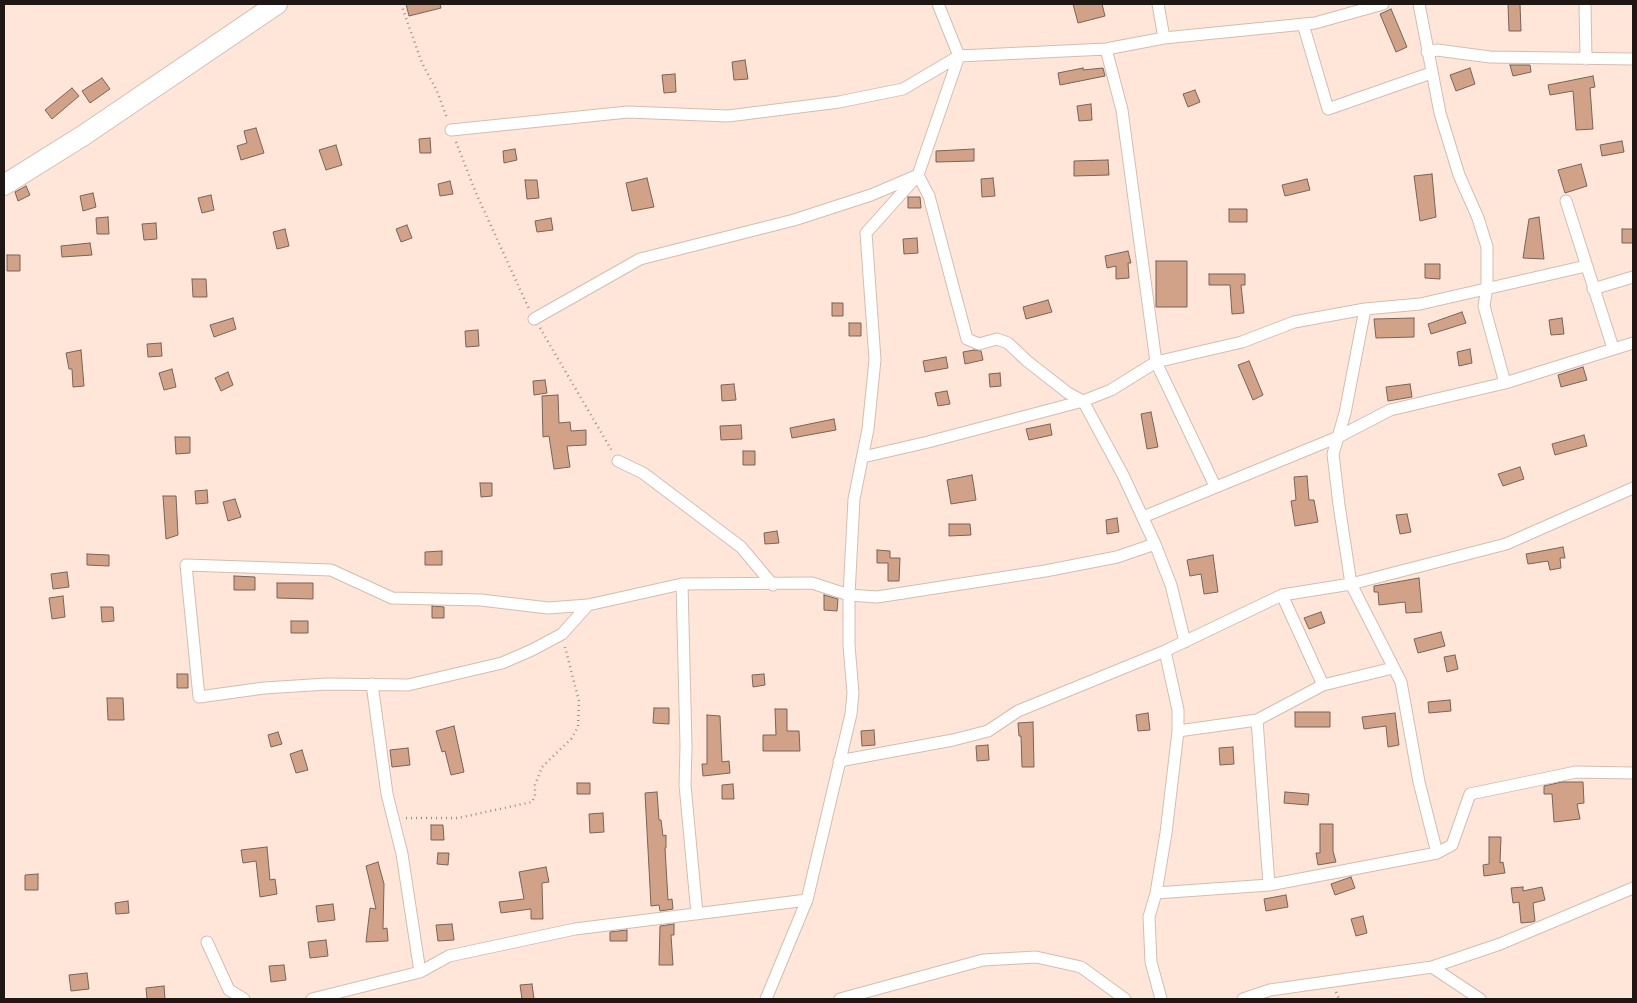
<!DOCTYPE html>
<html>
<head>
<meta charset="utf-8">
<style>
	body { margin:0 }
	#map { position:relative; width:1637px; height:1003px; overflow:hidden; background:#ffe6d9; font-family:Manrope,sans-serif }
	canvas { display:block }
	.frame { position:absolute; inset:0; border:5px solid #1f1713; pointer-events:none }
</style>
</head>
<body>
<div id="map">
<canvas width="1637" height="1003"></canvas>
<div class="frame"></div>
</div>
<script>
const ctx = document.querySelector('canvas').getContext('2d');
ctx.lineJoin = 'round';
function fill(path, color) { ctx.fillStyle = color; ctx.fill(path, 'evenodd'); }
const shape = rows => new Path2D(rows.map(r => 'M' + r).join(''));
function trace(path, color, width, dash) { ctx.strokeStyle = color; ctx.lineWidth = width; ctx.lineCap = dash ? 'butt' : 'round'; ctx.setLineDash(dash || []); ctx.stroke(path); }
const building = shape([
	[406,4,440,4,441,8,409,16,406,4],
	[1073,4,1102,4,1105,16,1078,23,1073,4],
	[1508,4,1520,4,1521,31,1509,31,1508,4],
	[1391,9,1407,47,1396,52,1380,14,1391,9],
	[745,60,748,79,734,80,732,62,745,60],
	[1510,65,1530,65,1531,72,1513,76,1510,65],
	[1083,68,1083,70,1103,68,1105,76,1060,85,1058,73,1083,68],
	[1470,68,1475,84,1456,91,1450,75,1470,68],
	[675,74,676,92,664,93,662,75,675,74],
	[1593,76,1595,87,1590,88,1593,129,1576,130,1573,91,1550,95,1548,85,1593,76],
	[102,78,110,89,90,103,82,91,102,78],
	[72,88,79,96,52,119,45,110,72,88],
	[1195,90,1200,102,1188,107,1183,94,1195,90],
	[1091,104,1092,120,1079,121,1077,106,1091,104],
	[256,128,264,153,241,160,237,146,247,143,244,131,256,128],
	[430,138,431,153,420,153,419,139,430,138],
	[1622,141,1624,152,1602,156,1600,145,1622,141],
	[336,145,342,165,326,170,319,150,336,145],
	[515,149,517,160,504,163,503,151,515,149],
	[974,149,974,161,936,162,936,151,974,149],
	[1108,160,1109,175,1074,176,1074,161,1108,160],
	[1581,164,1587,186,1565,193,1558,170,1581,164],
	[1432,174,1436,217,1420,221,1414,176,1432,174],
	[647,178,654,207,632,211,626,183,647,178],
	[993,178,995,196,982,197,981,179,993,178],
	[1307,179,1310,190,1285,196,1282,185,1307,179],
	[525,180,537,180,539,198,527,199,525,180],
	[450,181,453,194,440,196,438,184,450,181],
	[26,186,30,195,18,201,15,192,26,186],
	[93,193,96,207,83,211,80,196,93,193],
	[211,195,214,210,202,213,198,198,211,195],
	[908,197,920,197,921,208,908,208,908,197],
	[1229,209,1247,209,1247,222,1229,222,1229,209],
	[108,217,109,234,97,234,96,218,108,217],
	[1539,217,1544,259,1523,258,1529,219,1539,217],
	[551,218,553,230,537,232,535,221,551,218],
	[156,223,157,239,144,240,142,224,156,223],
	[407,225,412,238,401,242,396,229,407,225],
	[285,229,289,246,277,249,273,232,285,229],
	[1622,229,1633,229,1633,243,1622,243,1622,229],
	[917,238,918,253,904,254,903,239,917,238],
	[90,243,92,255,62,257,61,246,90,243],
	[1128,251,1131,263,1128,263,1129,278,1116,279,1116,266,1107,268,1105,256,1128,251],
	[7,255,20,255,20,271,7,271,7,255],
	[1156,261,1187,261,1187,307,1156,307,1156,261],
	[1425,264,1440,264,1440,279,1425,278,1425,264],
	[1209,274,1245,274,1245,285,1241,285,1244,313,1232,314,1230,285,1209,285,1209,274],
	[192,279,206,279,207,297,193,297,192,279],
	[1048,300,1052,312,1026,319,1023,307,1048,300],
	[832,303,843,303,843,316,832,316,832,303],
	[1462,312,1466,323,1431,334,1428,324,1462,312],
	[233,318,236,329,214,337,210,325,233,318],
	[1414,318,1414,337,1376,338,1374,319,1414,318],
	[1562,318,1564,334,1551,335,1549,320,1562,318],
	[849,323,861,323,861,336,849,336,849,323],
	[478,330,479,346,466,347,465,331,478,330],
	[161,343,162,356,148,357,147,344,161,343],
	[1470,349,1472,363,1459,366,1457,352,1470,349],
	[81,350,84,386,73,387,72,369,69,369,66,353,81,350],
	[974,350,981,351,983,360,965,364,963,352,974,350],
	[946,357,948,368,925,372,923,361,946,357],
	[1249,361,1263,395,1253,400,1238,365,1249,361],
	[1583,367,1587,380,1561,387,1558,375,1583,367],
	[172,369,176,387,164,390,159,373,172,369],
	[228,372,233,385,221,391,215,378,228,372],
	[1000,373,1001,386,990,387,989,374,1000,373],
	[545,380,547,393,534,395,533,381,545,380],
	[734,384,736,400,722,401,721,385,734,384],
	[1410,384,1412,397,1388,401,1386,387,1410,384],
	[947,391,950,404,938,406,935,393,947,391],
	[558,395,559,423,570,422,571,431,586,430,586,445,567,446,570,467,554,469,549,436,543,437,542,396,558,395],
	[1151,412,1158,447,1147,449,1141,414,1151,412],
	[834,419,836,430,792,438,790,428,834,419],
	[1050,424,1052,435,1029,440,1026,429,1050,424],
	[741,425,742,439,721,440,720,426,741,425],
	[1584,435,1587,446,1555,455,1552,444,1584,435],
	[175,437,190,437,190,453,176,454,175,437],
	[743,451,755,451,755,465,743,465,743,451],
	[1520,467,1524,479,1503,486,1498,474,1520,467],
	[972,475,976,500,951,504,947,480,972,475],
	[1307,476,1309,500,1314,500,1318,522,1295,526,1291,501,1296,500,1294,477,1307,476],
	[480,483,492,483,492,496,481,497,480,483],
	[207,490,208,503,196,504,195,491,207,490],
	[163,496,176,496,178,535,166,539,163,496],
	[235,499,241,517,228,521,223,502,235,499],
	[1407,514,1411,532,1400,534,1396,515,1407,514],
	[1117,518,1119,532,1107,534,1106,520,1117,518],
	[949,524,970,524,971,535,949,536,949,524],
	[777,531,779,543,765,544,764,533,777,531],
	[1563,547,1565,558,1560,558,1561,568,1550,570,1548,561,1528,564,1526,554,1563,547],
	[877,550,890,551,890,558,900,558,899,581,888,581,888,563,877,563,877,550],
	[442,551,442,565,425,565,425,552,442,551],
	[87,554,109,555,109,566,87,565,87,554],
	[1213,555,1218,592,1204,594,1201,574,1190,576,1187,560,1213,555],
	[67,572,69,587,53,589,51,574,67,572],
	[234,576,255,577,255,590,234,590,234,576],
	[1419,578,1422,612,1406,613,1405,602,1379,605,1378,592,1374,592,1374,586,1419,578],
	[277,583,313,583,313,599,277,598,277,583],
	[824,595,838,599,837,611,824,610,824,595],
	[63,596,65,617,52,619,49,598,63,596],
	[432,606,444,607,444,618,432,618,432,606],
	[101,607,113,607,114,621,102,622,101,607],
	[1321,612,1325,623,1309,629,1304,618,1321,612],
	[291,621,308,621,308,633,291,633,291,621],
	[1441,632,1445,646,1418,653,1414,639,1441,632],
	[1455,655,1458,669,1447,672,1444,657,1455,655],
	[177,674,188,674,188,688,177,688,177,674],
	[764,674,765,685,753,687,752,675,764,674],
	[107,698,123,698,124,720,108,720,107,698],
	[1450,700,1451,711,1429,713,1428,702,1450,700],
	[654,708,669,708,669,724,653,723,654,708],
	[775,709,787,709,787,731,799,731,800,751,763,751,763,735,776,735,775,709],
	[1295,712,1330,712,1330,727,1295,727,1295,712],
	[1148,713,1150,730,1138,731,1136,715,1148,713],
	[1395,713,1399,745,1388,747,1386,726,1364,729,1362,717,1395,713],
	[707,715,720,716,722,762,729,761,730,773,703,776,702,764,707,764,707,715],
	[1033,722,1034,767,1022,767,1021,736,1019,736,1018,723,1033,722],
	[454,726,464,772,451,775,445,751,442,752,436,731,454,726],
	[874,730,875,745,862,746,861,731,874,730],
	[278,732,282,744,271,747,268,735,278,732],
	[988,745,989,760,977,761,976,746,988,745],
	[1233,747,1234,764,1220,765,1219,748,1233,747],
	[408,748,410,765,392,767,390,750,408,748],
	[302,750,308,770,296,773,290,754,302,750],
	[1562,782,1583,782,1584,803,1577,804,1580,819,1554,822,1552,794,1544,794,1544,786,1562,782],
	[577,783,590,783,590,794,577,794,577,783],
	[733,784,734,799,722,799,722,785,733,784],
	[657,792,659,820,661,820,663,836,666,835,666,848,665,848,668,900,672,899,673,909,660,911,659,905,651,906,645,793,657,792],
	[1285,792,1309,794,1308,805,1284,803,1285,792],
	[603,813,604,832,590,833,589,814,603,813],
	[1320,824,1333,824,1333,851,1336,862,1318,865,1316,853,1320,853,1320,824],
	[431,825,443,825,444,840,431,840,431,825],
	[1489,837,1501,837,1500,863,1503,862,1505,873,1484,876,1483,865,1489,864,1489,837],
	[267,847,270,880,275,879,277,894,260,897,256,861,243,863,241,850,267,847],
	[438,853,449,853,448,865,437,864,438,853],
	[378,862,384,884,383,929,387,928,388,941,366,942,370,908,376,909,366,866,378,862],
	[546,867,549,882,542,883,543,919,531,919,531,909,501,913,499,902,524,899,519,872,546,867],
	[38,874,38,890,25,890,25,875,38,874],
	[1351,877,1355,888,1335,895,1331,884,1351,877],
	[1523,887,1523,891,1542,887,1545,900,1533,903,1535,921,1532,922,1521,923,1519,902,1513,903,1511,888,1523,887],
	[1286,895,1288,907,1266,911,1264,899,1286,895],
	[128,901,129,913,116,914,115,903,128,901],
	[333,904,335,920,318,922,316,906,333,904],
	[1363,916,1367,933,1356,936,1351,919,1363,916],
	[452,924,454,940,438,941,436,925,452,924],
	[674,924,674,935,671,935,673,965,659,965,660,926,674,924],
	[627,930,627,941,610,941,610,932,627,930],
	[326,940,328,956,310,958,308,942,326,940],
	[284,965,286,980,271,982,269,966,284,965],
	[87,973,89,989,71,991,69,975,87,973],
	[532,984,534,999,522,999,520,985,532,984],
	[164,986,165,999,147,999,146,988,164,986]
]);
const path = shape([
	[401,4,422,63,437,91,447,118],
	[456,142,476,193,529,309],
	[540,328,612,451],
	[406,818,458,818,532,802,535,796,535,785,542,767,571,739,578,727,579,701,565,647],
	[1336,992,1339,999]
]);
const street = shape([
	[1158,4,1164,38],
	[1419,4,1440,113,1459,175,1478,218,1487,247,1487,287,1484,306,1505,383],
	[1585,4,1586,59],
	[1303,24,1328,109,1431,73],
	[1106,49,1122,110,1156,362,1215,486],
	[1427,52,1437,50,1490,57,1633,59],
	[451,130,628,112,728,116,839,102,903,89,959,56,1106,49,1164,38,1315,23,1383,4],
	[1566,201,1613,348],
	[1593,289,1633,277],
	[1365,309,1345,413,1333,454,1339,505,1351,584,1401,682,1419,782,1437,853],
	[534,319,640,259,794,220,871,195,918,175,929,196,967,339,979,344,997,339,1008,343,1027,361,1068,393,1083,401,1123,475,1155,544,1171,585,1185,642],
	[863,457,928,442,1083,401,1111,390,1156,362,1242,342,1294,322,1365,309,1420,304,1586,266],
	[618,461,643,473,741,547,773,585],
	[1143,517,1338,437,1390,410,1505,383,1633,343],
	[682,584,686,746,685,785,697,914],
	[1282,595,1323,685],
	[588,605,562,634,532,650,502,663,408,685,327,684,264,688,199,697,186,565,331,570,392,598,481,600,548,608,588,605,682,584,812,583,849,595,877,597,1045,571,1117,557,1155,544],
	[372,684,387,794,402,854,420,972],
	[1257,720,1269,885],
	[1178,731,1257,720,1323,685,1393,668],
	[839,761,953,740,988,731,1018,711,1165,651,1282,595,1351,584,1506,544,1633,488],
	[1156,893,1269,885,1437,853,1452,845,1470,794,1576,772,1633,773],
	[207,942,229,990,244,999],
	[1432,967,1480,999],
	[312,999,420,972,449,956,575,929,807,900],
	[766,999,807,900,851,714,853,693,849,645,849,595,854,499,868,429,875,360,866,233,918,175,959,56,938,4],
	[840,999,983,960,1036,957,1081,967,1125,999],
	[1161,999,1151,962,1149,917,1156,893,1166,833,1178,731,1178,710,1165,651],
	[1243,999,1270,990,1432,967,1500,944,1633,888]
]);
const highway = shape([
	[4,185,84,135,277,4]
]);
fill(building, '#d2a288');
trace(building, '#786358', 1);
trace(street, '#d4bdb0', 13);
trace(highway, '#d4bdb0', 22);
trace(path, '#9e8c83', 2.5, [1, 4]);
trace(street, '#fff', 11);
trace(highway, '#fff', 20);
</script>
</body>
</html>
